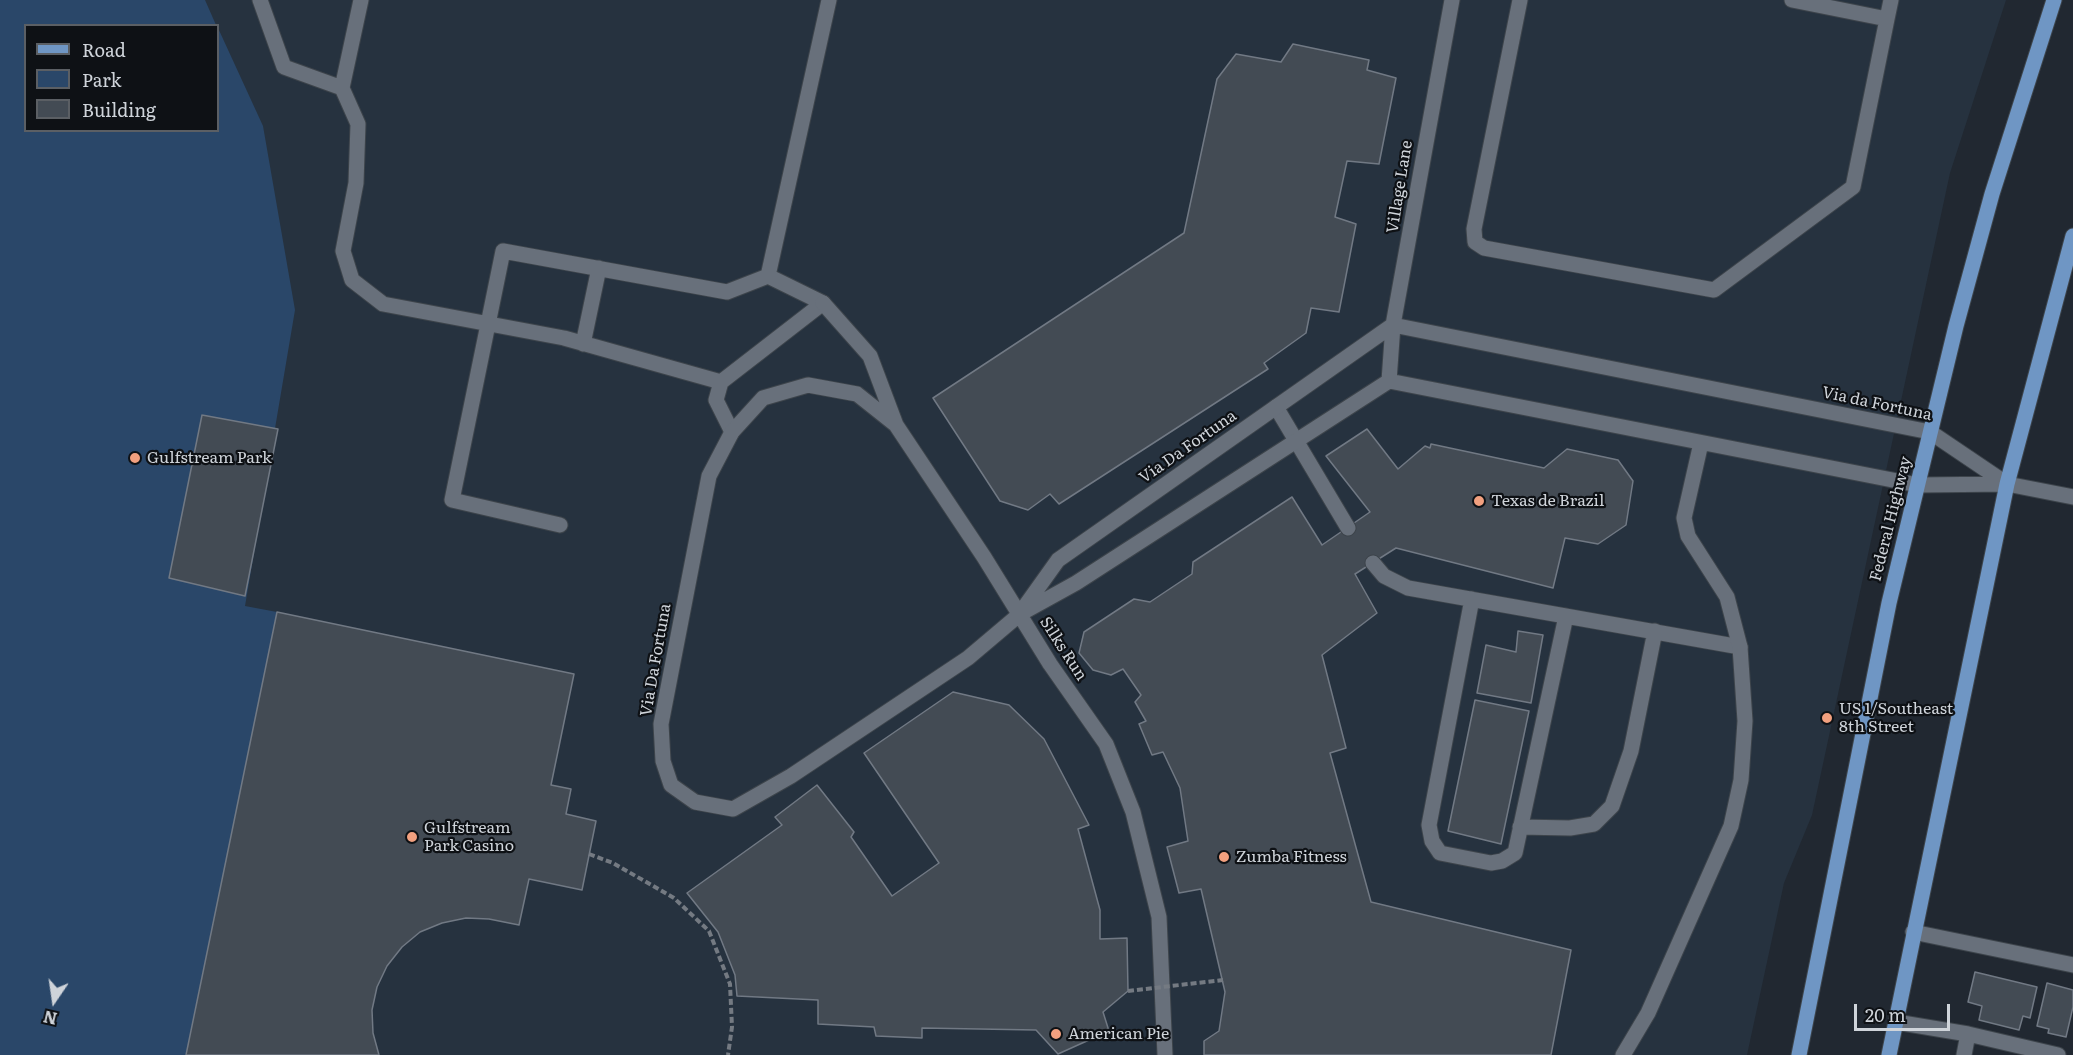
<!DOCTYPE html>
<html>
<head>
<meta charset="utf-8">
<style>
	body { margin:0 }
	#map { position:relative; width:2073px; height:1055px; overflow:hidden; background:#212831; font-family:Literata,serif }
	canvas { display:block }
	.legend { position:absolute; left:24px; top:24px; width:195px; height:108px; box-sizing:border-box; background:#0e1115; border:2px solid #5b5f64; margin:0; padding:8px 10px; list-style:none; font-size:18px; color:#cfd4da }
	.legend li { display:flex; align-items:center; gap:12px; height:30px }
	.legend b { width:30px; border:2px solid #5b5f64 }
	.north { position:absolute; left:24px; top:971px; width:60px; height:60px; -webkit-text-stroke:4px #0e1115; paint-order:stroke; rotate:193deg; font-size:16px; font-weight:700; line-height:24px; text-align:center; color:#cfd4da }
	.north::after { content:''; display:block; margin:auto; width:21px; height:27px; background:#cfd4da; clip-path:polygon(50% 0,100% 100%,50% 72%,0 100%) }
	.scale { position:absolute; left:1854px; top:1004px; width:96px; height:27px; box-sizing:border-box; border:3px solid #cfd4da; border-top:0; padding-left:8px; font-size:18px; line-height:21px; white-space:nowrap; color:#cfd4da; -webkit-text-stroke:4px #0e1115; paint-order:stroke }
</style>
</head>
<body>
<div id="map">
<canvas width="2073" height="1055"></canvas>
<ul class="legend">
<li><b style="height:8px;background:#6f96c4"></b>Road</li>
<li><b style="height:16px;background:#2a4769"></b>Park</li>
<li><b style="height:16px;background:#434b54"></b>Building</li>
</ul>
<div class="north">N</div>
<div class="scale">20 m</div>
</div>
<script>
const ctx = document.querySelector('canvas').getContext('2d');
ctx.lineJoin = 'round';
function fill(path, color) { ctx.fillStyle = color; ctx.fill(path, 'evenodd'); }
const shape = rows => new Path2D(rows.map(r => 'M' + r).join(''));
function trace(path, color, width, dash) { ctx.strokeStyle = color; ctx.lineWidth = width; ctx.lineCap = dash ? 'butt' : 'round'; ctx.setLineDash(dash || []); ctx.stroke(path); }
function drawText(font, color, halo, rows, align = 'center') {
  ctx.font = font + ' Literata,serif'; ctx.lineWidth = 4.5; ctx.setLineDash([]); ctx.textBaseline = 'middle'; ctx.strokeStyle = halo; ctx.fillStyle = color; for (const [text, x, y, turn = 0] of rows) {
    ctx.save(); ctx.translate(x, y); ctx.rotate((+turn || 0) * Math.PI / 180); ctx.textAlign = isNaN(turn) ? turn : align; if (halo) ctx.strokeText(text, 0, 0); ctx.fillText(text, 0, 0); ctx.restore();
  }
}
const built = shape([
	[0,0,2006,0,1950,173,1812,815,1784,883,1747,1055,0,1055],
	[26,26,218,26,218,130,26,130]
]);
const green = shape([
	[0,0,205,0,216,25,26,26,26,130,218,130,218,28,263,126,295,310,245,606,277,612,186,1055,0,1055]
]);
const building = shape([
	[1293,44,1369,60,1367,70,1396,78,1379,164,1347,161,1335,217,1356,224,1339,312,1311,308,1306,333,1264,363,1268,369,1059,504,1050,494,1028,510,1000,501,933,398,1184,233,1217,79,1236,54,1281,62,1293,44],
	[202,415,278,429,245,596,169,578,202,415],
	[1367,429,1398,469,1425,446,1430,448,1431,444,1544,468,1567,449,1618,460,1633,481,1626,525,1598,544,1565,538,1553,588,1396,548,1355,574,1377,613,1322,655,1346,748,1330,753,1371,902,1571,950,1551,1055,1204,1055,1204,1041,1219,1031,1225,992,1201,889,1179,893,1167,847,1188,841,1180,788,1163,752,1152,755,1139,724,1146,721,1135,702,1141,695,1123,669,1111,675,1093,670,1079,653,1084,632,1134,599,1150,602,1192,574,1193,562,1292,497,1322,545,1370,512,1326,456,1367,429],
	[277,612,574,674,551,785,571,789,566,814,596,821,582,890,529,879,519,925,489,919,466,918,442,923,420,932,402,947,387,966,377,987,372,1010,373,1033,379,1055,186,1055,277,612],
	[1518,631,1543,635,1531,703,1477,693,1486,645,1516,652,1518,631],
	[953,692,1009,705,1044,739,1089,825,1078,829,1100,910,1100,939,1127,938,1128,991,1103,1012,1109,1031,1058,1054,1036,1030,922,1028,922,1038,876,1036,874,1027,818,1024,818,1000,737,996,735,975,718,932,687,893,782,825,775,817,817,785,854,832,851,837,892,896,939,863,864,753,953,692],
	[1475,700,1529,711,1501,844,1448,831,1475,700],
	[1975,972,2037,987,2030,1018,2023,1016,2019,1030,1979,1020,1982,1006,1968,1002,1975,972],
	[2047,983,2073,990,2073,1007,2066,1037,2048,1033,2049,1029,2037,1026,2047,983]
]);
const path = shape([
	[589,854,613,863,674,898,709,931,730,984,732,1027,728,1055]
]);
const lane = shape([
	[260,0,284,67,342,88],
	[361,0,342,88,358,124,356,183,343,251,352,280,383,304,564,338,721,382],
	[1520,0,1474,229,1475,242,1484,248,1714,290,1853,187,1887,19],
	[1792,0,1887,19,1891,0],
	[583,344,599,268],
	[1276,407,1348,528],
	[732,432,716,400,721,382,823,303,768,276,829,0],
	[560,525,452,500,503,251,727,292,768,276],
	[1373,563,1384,576,1408,588,1740,647],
	[1472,599,1429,825,1432,841,1440,853,1491,863,1502,861,1515,853,1566,616],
	[1520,827,1570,828,1594,824,1612,806,1631,751,1655,631],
	[1896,1022,1968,1034,2058,1055],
	[1964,1055,1968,1034]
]);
const street = shape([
	[823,303,870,356,896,425,984,557,1050,664,1106,744,1133,812,1159,917,1165,1055],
	[1393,325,1930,432,2007,484],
	[1389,381,1918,485,2007,484,2073,497],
	[1389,381,1393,325,1452,0],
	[896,425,857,394,808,385,763,398,732,432,709,476,661,724,663,761,671,785,695,802,733,809,791,776,968,658,1020,614,1076,583,1389,381],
	[1023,609,1058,560,1393,325],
	[1913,932,2073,965],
	[1623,1055,1648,1013,1731,826,1741,780,1745,721,1740,647,1727,597,1688,536,1684,518,1701,443]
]);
const primary = shape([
	[1799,1055,1889,603,1956,326,1992,194,2054,0],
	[1889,1055,2007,484,2073,236]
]);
const pathBridge = shape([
	[1128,991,1223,980]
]);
const markers = [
	[135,458,6,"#f2a07f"],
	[1479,501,6,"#f2a07f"],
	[1827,718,6,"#f2a07f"],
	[412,837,6,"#f2a07f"],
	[1224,857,6,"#f2a07f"],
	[1056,1034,6,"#f2a07f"]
];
const streetNames = [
	["Village Lane",1400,187,-81],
	["Via da Fortuna",1877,404,12],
	["Via Da Fortuna",1188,447,-35],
	["Federal Highway",1891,519,-76],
	["Silks Run",1063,649,57],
	["Via Da Fortuna",656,660,-80]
];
const poiNames = [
	["Gulfstream Park",147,458],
	["Texas de Brazil",1491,501],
	["US 1/Southeast",1839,709],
	["8th Street",1839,727],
	["Gulfstream",424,828],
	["Park Casino",424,846],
	["Zumba Fitness",1236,857],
	["American Pie",1068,1034]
];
fill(built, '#26323f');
fill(green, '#2a4769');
fill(building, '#434b54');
trace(building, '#717984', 1.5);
trace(lane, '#3d444b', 17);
trace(street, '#3d444b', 17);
trace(primary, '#3d444b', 17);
trace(path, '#747a82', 4, [6, 3]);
trace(lane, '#68707b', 15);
trace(street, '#68707b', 15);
trace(primary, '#6f96c4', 15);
trace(pathBridge, '#747a82', 4, [6, 3]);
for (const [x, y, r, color] of markers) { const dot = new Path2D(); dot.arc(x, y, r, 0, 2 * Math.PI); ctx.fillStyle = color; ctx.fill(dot); trace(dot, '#0e1115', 2); }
drawText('16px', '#cfd4da', '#0e1115', streetNames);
drawText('16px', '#cfd4da', '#0e1115', poiNames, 'left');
</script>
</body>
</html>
